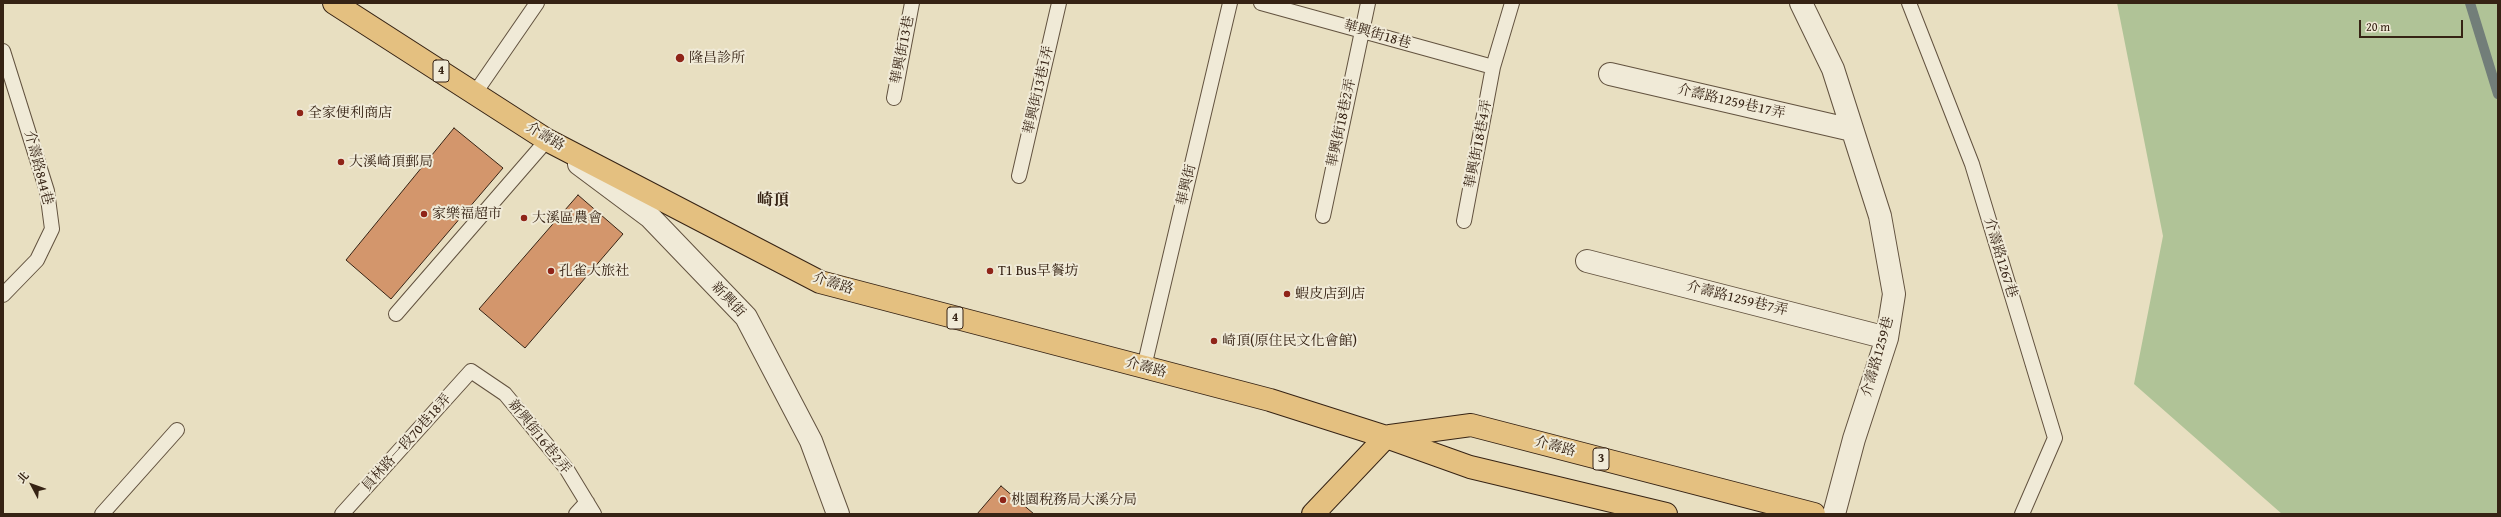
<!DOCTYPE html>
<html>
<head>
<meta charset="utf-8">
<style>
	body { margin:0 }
	#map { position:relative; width:2501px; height:517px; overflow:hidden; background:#e8dfc1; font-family:"Gentium Book Plus","Noto Serif TC",serif }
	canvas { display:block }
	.frame { position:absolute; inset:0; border:4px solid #362314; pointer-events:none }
	.north { position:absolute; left:12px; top:465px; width:40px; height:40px; -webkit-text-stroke:3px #f0ead7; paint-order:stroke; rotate:311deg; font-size:11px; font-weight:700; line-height:16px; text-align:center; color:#362314 }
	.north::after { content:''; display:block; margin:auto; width:14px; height:18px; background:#362314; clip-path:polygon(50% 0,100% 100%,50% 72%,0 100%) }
	.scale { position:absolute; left:2359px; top:20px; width:104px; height:18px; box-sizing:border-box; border:2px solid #362314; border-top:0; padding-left:5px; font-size:12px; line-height:14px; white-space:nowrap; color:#362314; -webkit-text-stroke:3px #f0ead7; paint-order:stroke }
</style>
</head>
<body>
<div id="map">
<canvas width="2501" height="517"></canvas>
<div class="frame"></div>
<div class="north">北</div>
<div class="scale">20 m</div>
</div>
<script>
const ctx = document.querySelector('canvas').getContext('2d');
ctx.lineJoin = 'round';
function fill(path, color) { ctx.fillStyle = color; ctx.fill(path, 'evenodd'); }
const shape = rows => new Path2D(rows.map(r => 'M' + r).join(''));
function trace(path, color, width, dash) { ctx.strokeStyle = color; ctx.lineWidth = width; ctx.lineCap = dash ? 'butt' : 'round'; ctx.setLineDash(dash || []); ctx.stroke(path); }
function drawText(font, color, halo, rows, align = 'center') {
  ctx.font = font + ' "Gentium Book Plus","Noto Serif TC",serif'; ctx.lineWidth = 4; ctx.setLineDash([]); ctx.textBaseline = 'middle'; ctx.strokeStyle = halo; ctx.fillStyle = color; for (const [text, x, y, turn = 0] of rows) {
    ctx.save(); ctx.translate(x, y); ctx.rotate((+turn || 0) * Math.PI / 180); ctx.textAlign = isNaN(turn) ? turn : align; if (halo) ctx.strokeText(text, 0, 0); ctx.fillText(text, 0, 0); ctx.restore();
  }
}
const green = shape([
	[2117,3,2498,3,2498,514,2282,514,2134,384,2163,236]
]);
const stream = shape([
	[2470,3,2498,94]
]);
const building = shape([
	[454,128,503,168,391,299,346,260,454,128],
	[578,195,623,234,525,348,479,309,578,195],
	[1001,486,1034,514,977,514,1001,486]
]);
const service = shape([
	[1261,3,1493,67],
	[1909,3,1972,164,2055,438,2022,514],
	[3,51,47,191,52,229,37,260,3,295],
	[475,93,537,3],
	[894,98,912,3],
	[1019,176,1059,3],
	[1323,216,1368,3],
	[1464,221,1493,67,1512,3],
	[396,314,547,140],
	[1144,367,1230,3],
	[102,514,177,430],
	[342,514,471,371,505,394,566,468,594,514],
	[576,514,587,502]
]);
const minor = shape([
	[1801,3,1833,69,1880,216,1894,294,1887,338,1854,439,1834,514],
	[1610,74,1852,130],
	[1587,261,1887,338]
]);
const tertiary = shape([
	[579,164,650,217,746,317,811,441,838,514]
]);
const primary = shape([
	[334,3,547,140,820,282,1270,400,1386,437,1470,467,1666,514],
	[1390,436,1471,425,1814,514],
	[1313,514,1386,437]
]);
const markers = [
	[680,58,5,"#8f2418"],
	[300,113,4,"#8f2418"],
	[341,162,4,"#8f2418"],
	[424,214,4,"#8f2418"],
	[524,218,4,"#8f2418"],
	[551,271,4,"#8f2418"],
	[990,271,4,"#8f2418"],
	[1287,294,4,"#8f2418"],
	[1214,341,4,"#8f2418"],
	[1003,500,4,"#8f2418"]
];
const shields = [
	[441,71,16],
	[955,318,16],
	[1601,459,16]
];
const shieldNames = [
	["4",441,71],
	["4",955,318],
	["3",1601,459]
];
const streetNames = [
	["華興街18巷",1377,35,16],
	["華興街13巷",903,50,-79],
	["華興街13巷1弄",1039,90,-77],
	["介壽路1259巷17弄",1731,102,13],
	["華興街18巷2弄",1342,123,-78],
	["介壽路",545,137,31],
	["華興街18巷4弄",1479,144,-79],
	["介壽路844巷",38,168,75],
	["華興街",1187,185,-77],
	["介壽路1267巷",2000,258,73],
	["介壽路",833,284,18],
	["介壽路1259巷7弄",1737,299,14],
	["新興街",728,300,47],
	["介壽路1259巷",1878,357,-74],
	["介壽路",1146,368,15],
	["新興街16巷2弄",539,437,51],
	["員林路一段70巷18弄",407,443,-48],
	["介壽路",1555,447,15]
];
const poiNames = [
	["隆昌診所",689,58],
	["全家便利商店",308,113],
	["大溪崎頂郵局",349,162],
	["家樂福超市",432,214],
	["大溪區農會",532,218],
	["孔雀大旅社",559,271],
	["T1 Bus早餐坊",998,271],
	["蝦皮店到店",1295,294],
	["崎頂(原住民文化會館)",1222,341],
	["桃園稅務局大溪分局",1011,500]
];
const quarterNames = [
	["崎頂",773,201]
];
fill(green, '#b0c397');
trace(stream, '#727e79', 10);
fill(building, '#d3966c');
trace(building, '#362314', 1);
trace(service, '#62523f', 16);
trace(minor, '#62523f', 24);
trace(tertiary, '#62523f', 24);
trace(primary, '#362314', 24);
trace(service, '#f0ead7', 14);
trace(minor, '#f0ead7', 22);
trace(tertiary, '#f0ead7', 22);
trace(primary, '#e4c080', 22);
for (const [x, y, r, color] of markers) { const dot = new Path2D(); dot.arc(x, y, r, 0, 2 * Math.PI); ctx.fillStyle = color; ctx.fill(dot); trace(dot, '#f0ead7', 1.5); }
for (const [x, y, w] of shields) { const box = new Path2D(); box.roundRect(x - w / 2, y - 11, w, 22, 3); ctx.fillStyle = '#f0ead7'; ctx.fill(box); trace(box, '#362314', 1); }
drawText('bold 13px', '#362314', null, shieldNames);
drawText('14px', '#362314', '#f0ead7', streetNames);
drawText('14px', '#362314', '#f0ead7', poiNames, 'left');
drawText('bold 16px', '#362314', '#f0ead7', quarterNames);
</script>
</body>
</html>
